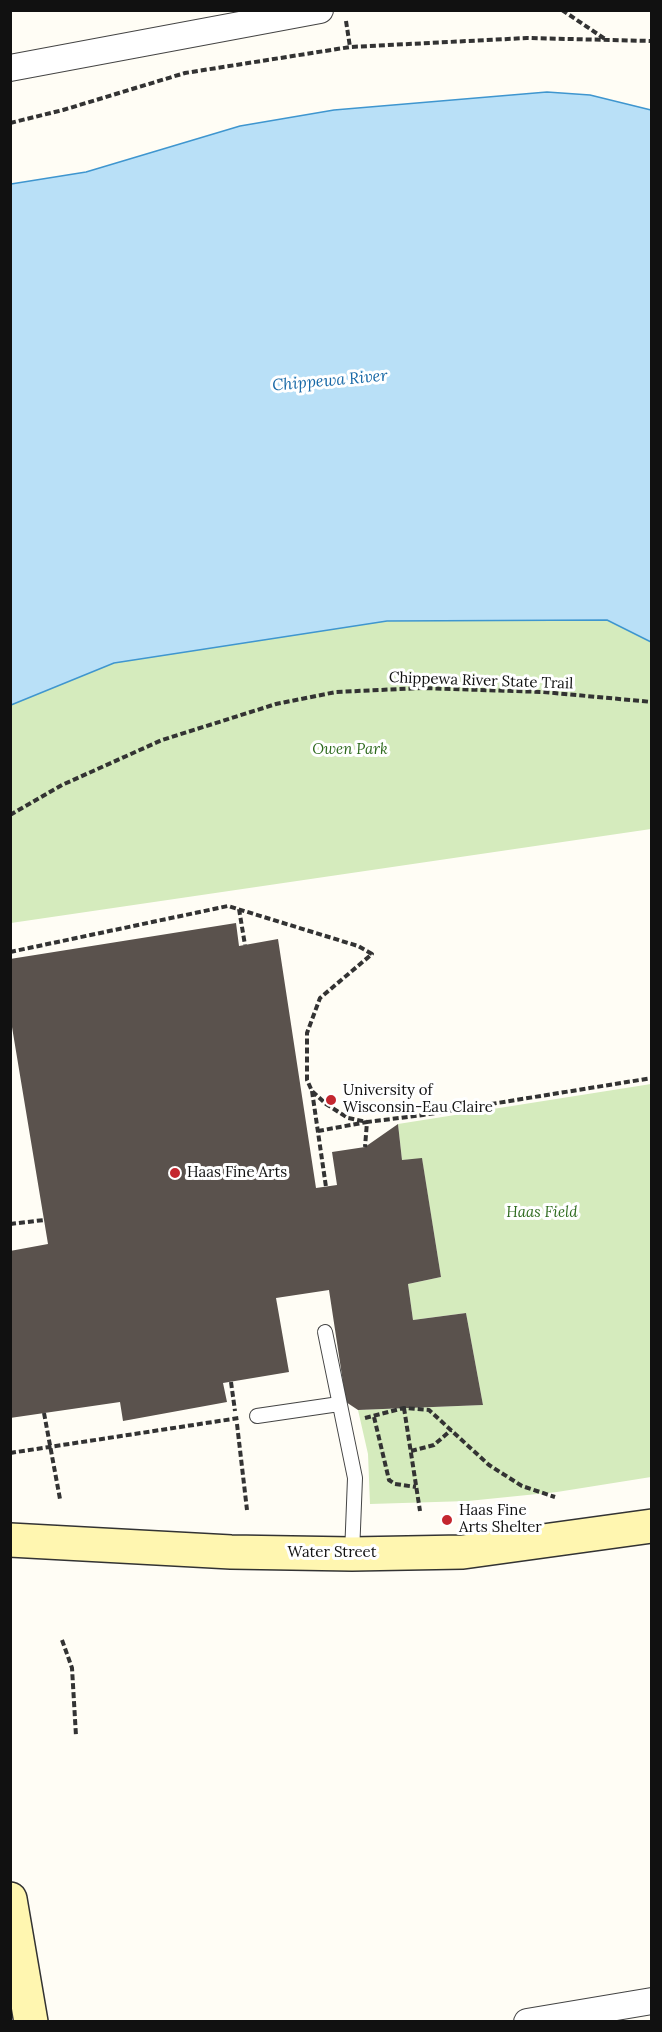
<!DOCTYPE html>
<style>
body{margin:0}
#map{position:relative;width:662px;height:2032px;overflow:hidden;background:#fffdf5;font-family:Lora,serif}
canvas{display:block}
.frame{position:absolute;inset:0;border:12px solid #111;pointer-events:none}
</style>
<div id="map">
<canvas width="662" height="2032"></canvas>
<div class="frame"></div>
</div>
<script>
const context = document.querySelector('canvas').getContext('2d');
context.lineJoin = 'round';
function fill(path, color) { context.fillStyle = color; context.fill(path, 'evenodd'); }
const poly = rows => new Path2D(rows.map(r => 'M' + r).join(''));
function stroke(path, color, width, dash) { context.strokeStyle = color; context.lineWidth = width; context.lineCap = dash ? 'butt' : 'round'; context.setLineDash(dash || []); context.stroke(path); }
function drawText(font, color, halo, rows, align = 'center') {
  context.font = font + ' Lora,serif'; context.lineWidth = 6; context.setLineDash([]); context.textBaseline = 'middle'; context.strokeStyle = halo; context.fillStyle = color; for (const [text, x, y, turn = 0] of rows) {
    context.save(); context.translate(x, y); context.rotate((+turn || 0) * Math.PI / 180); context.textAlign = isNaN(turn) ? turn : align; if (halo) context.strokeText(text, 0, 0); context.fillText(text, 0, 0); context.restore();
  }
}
fill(poly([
 [607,620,651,642,651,829,11,923,10,705,16,702,114,663,387,621],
 [651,1084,651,1477,557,1492,468,1501,370,1504,368,1454,358,1410,483,1405,466,1313,413,1320,408,1284,441,1277,422,1159,402,1160,398,1124]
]), '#d5ebbd');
const water = poly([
 [547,92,590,95,651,110,651,642,607,620,387,621,114,663,11,705,11,184,86,172,240,126,334,110,547,92]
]);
fill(water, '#b9e0f7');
stroke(water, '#3f96cf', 1.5);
fill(poly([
 [236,923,239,946,278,939,316,1188,337,1185,332,1152,365,1147,398,1124,402,1160,422,1158,441,1277,408,1284,413,1320,466,1313,483,1405,358,1410,346,1402,329,1290,276,1298,289,1372,223,1383,227,1402,123,1421,120,1402,10,1418,10,1251,48,1244,10,1015,10,959]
]), '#5a524d');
const lane = poly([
 [325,1332,355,1478,352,1554],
 [257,1416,339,1404]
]);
const street = poly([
 [10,68,320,10],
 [527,2022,652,2001]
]);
const secondary = poly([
 [10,1540,231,1552,352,1554,463,1552,652,1526],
 [10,1899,31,2022]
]);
stroke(lane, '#444', 16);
stroke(street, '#444', 28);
stroke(secondary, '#333', 36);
stroke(poly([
 [562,10,605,39],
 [346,21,350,47],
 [10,123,63,110,185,73,350,47,527,38,652,41],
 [10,815,62,785,162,740,276,704,336,692,422,688,543,692,652,702],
 [239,909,245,945],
 [10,952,228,906,358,946,372,954,320,998,307,1033,307,1080,312,1091,326,1104,348,1118,367,1122,423,1115,652,1078],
 [312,1091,326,1187],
 [318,1131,367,1122,365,1147],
 [10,1224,44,1220],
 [231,1382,235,1411],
 [404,1408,420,1511],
 [44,1413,60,1499],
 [374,1417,389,1480,395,1484,416,1487],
 [365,1418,404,1408,429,1410,489,1465,522,1486,555,1497],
 [237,1424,247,1510],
 [411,1451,434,1445,451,1430],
 [10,1453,239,1418],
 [62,1640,72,1668,76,1736]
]), '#333', 4, [6, 3]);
stroke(lane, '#fff', 14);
stroke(street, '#fff', 26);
stroke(secondary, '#fff6b0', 33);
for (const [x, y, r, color] of [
 [331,1100,6,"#c4262e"],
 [175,1173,6,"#c4262e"],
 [447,1520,6,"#c4262e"]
]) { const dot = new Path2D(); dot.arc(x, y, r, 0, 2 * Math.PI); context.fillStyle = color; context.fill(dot); stroke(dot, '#fff', 2); }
drawText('15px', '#111', '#fff', [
 ["Chippewa River State Trail",481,681,2],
 ["Water Street",332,1553]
]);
drawText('italic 15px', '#2f6b1f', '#fff', [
 ["Owen Park",350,750],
 ["Haas Field",542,1213]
]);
drawText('15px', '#111', '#fff', [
 ["University of",343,1091],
 ["Wisconsin-Eau Claire",343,1108],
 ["Haas Fine Arts",187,1173],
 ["Haas Fine",459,1511],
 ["Arts Shelter",459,1528]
], 'left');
drawText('italic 16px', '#1768a6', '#fff', [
 ["Chippewa River",330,381,-5]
]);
</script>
